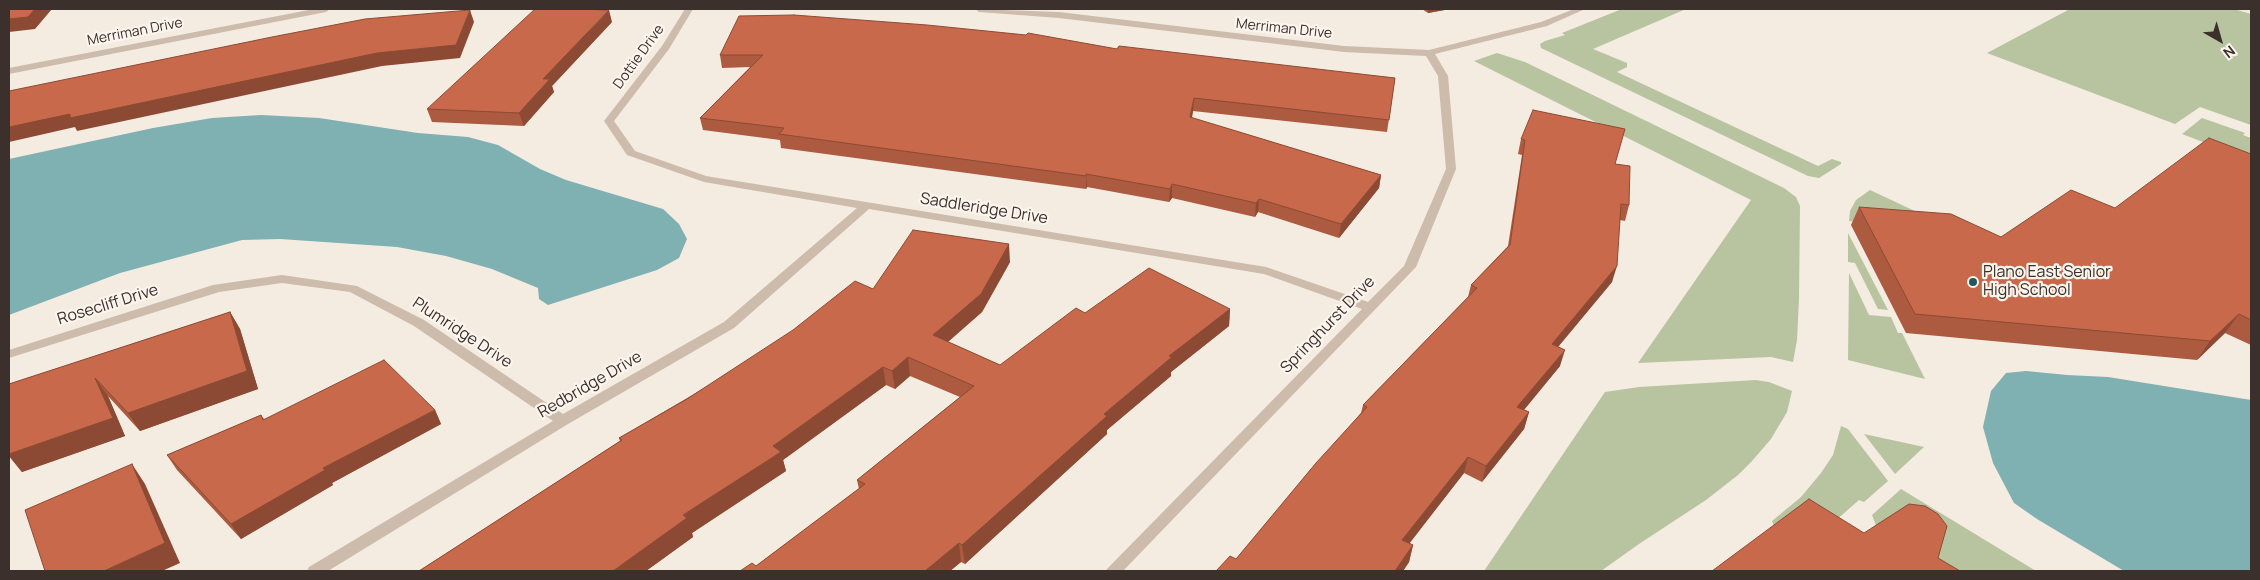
<!DOCTYPE html>
<style>
body{margin:0}
#map{position:relative;width:2260px;height:580px;overflow:hidden;background:#f4ebe1;font-family:Manrope,sans-serif}
canvas{display:block}
.frame{position:absolute;inset:0;border:10px solid #3b302b;pointer-events:none}
.north{position:absolute;left:2195px;top:15px;width:50px;height:50px;-webkit-text-stroke:4px #fbf5ee;paint-order:stroke;rotate:142deg;font-size:14px;font-weight:700;line-height:20px;text-align:center;color:#3b302b}
.north::after{content:'';display:block;margin:auto;width:18px;height:22px;background:#3b302b;clip-path:polygon(50% 0,100% 100%,50% 72%,0 100%)}
</style>
<div id="map">
<canvas width="2260" height="580"></canvas>
<div class="frame"></div>
<div class="north">N</div>
</div>
<script>
const context = document.querySelector('canvas').getContext('2d');
context.lineJoin = 'round';
function fill(path, color) { context.fillStyle = color; context.fill(path, 'evenodd'); }
const poly = rows => new Path2D(rows.map(r => 'M' + r).join(''));
function stroke(path, color, width, dash) { context.strokeStyle = color; context.lineWidth = width; context.lineCap = dash ? 'butt' : 'round'; context.setLineDash(dash || []); context.stroke(path); }
function drawText(font, color, halo, rows, align = 'center') {
  context.font = font + ' Manrope,sans-serif'; context.lineWidth = 4.5; context.setLineDash([]); context.textBaseline = 'middle'; context.strokeStyle = halo; context.fillStyle = color; for (const [text, x, y, turn = 0] of rows) {
    context.save(); context.translate(x, y); context.rotate((+turn || 0) * Math.PI / 180); context.textAlign = isNaN(turn) ? turn : align; if (halo) context.strokeText(text, 0, 0); context.fillText(text, 0, 0); context.restore();
  }
}
fill(poly([
 [1622,9,1686,9,1593,49,1627,63,1627,67,1617,72,1818,166,1832,159,1841,162,1841,164,1819,178,1808,176,1541,48,1540,44,1545,41,1565,35,1562,33],
 [2070,9,2234,9,2251,14,2251,125,2200,107,2175,124,1987,53],
 [1497,53,1525,62,1784,188,1796,197,1800,206,1799,299,1797,340,1793,362,1771,357,1638,363,1751,200,1474,61],
 [2202,118,2245,133,2243,135,2251,138,2251,155,2242,157,2182,134],
 [1870,190,1951,228,1947,230,1849,221,1850,211,1856,200],
 [1848,233,1888,310,1878,309,1855,263,1848,262],
 [1849,273,1869,315,1891,317,1898,333,1902,333,1925,379,1848,360],
 [1756,380,1769,382,1792,391,1787,412,1771,439,1752,461,1738,475,1706,500,1639,544,1601,571,1484,571,1605,392,1639,387],
 [1841,426,1848,429,1888,481,1864,502,1859,500,1826,529,1777,534,1772,521,1801,497,1821,473,1833,455],
 [1864,434,1924,447,1895,474],
 [1901,489,2036,571,1921,571,1877,528,1872,515]
]), '#b8c4a0');
fill(poly([
 [261,115,319,118,418,133,468,137,498,145,540,169,566,180,663,209,679,224,687,239,679,258,657,270,548,305,539,299,538,288,492,269,446,256,397,247,280,239,242,240,120,273,9,315,9,159,153,128,212,118],
 [2026,371,2067,375,2108,377,2251,400,2251,571,2124,571,2037,519,2014,503,1993,463,1983,427,1991,391,2006,373]
]), '#7fb0b2');
fill(poly([
 [314,9,330,9,326,12,9,74,9,68,314,9],
 [685,9,693,9,669,49,614,121,635,151,706,176,1266,267,1368,302,1404,266,1446,169,1438,76,1426,56,1344,52,1059,18,979,12,975,9,1059,12,1344,46,1429,50,1541,22,1574,9,1585,9,1547,26,1435,54,1448,76,1456,169,1416,267,1123,571,1105,571,1362,309,1264,274,869,209,734,328,568,424,328,571,307,571,309,567,553,421,414,326,350,292,282,283,219,292,9,358,9,350,213,285,282,275,357,286,424,320,563,414,724,322,857,208,704,182,627,155,604,121,662,46,685,9]
]), '#cdbbac');
fill(poly([
 [1422,9,1450,9,1428,13],
 [612,22,552,86,554,92,524,126,432,122,427,109],
 [1117,49,1395,78,1387,132,1193,111,1192,118,1381,175,1379,188,1339,238,1258,212,1255,217,1172,198,1169,202,1087,187,1086,189,781,148,780,140,703,130,700,118,750,67,722,68,720,55],
 [1521,139,1615,164,1629,205,1625,221,1620,220,1612,282,1558,347,1560,366,1524,410,1529,412,1524,429,1482,482,1464,473,1409,543,1413,545,1409,562,1403,571,1216,571,1236,559,1361,413,1363,405,1468,297,1471,285,1508,246,1522,155,1518,154],
 [2251,154,2251,345,2225,333,2197,360,1906,333,1851,225,1859,207,2001,237,2115,208],
 [1010,262,982,312,948,342,1000,365,1085,313,1230,309,1229,326,1171,372,1171,376,1107,430,1107,434,965,564,961,562,950,571,740,571,756,566,859,489,857,480,960,397,910,376,895,389,886,385,783,460,786,471,692,533,693,537,646,571,419,571,620,441,619,438,873,289],
 [230,312,240,329,258,389,140,431,108,396,125,436,22,472,9,456,9,384],
 [435,410,441,424,332,483,333,485,241,539,177,470,167,455,261,415,264,419]
]), '#ac5a40');
fill(poly([
 [35,9,52,9,35,29,9,32,9,19],
 [1428,9,1450,9,1428,13],
 [470,10,474,22,460,58,382,66,77,131,75,127,9,142,9,127],
 [609,10,612,22,552,86,554,92,524,126,519,113,543,79],
 [1194,98,1193,111,1189,130,1190,117],
 [1086,174,1087,187,1086,189],
 [1381,175,1379,188,1339,238,1341,224],
 [1172,184,1172,198,1169,202,1170,189],
 [1259,199,1258,212,1255,217,1256,203],
 [1009,244,1010,262,982,312,935,353,933,335],
 [1617,266,1612,282,1547,360,1552,344],
 [1230,309,1229,326,1171,372,1171,376,1107,430,1107,434,965,564,962,545,1104,414,1169,356],
 [230,312,240,329,258,389,140,431,128,413],
 [2239,314,2225,333,2197,360,2210,341],
 [1565,350,1560,366,1513,423,1517,407],
 [908,357,910,376,895,389,892,371],
 [883,367,886,385,783,460,786,471,692,533,693,537,646,571,613,571,773,446],
 [95,378,108,396,125,436,22,472,9,456,9,454],
 [435,410,441,424,332,483,333,485,241,539,231,524,323,468],
 [1529,412,1524,429,1482,482,1486,466],
 [1468,457,1464,473,1399,557,1402,540],
 [132,464,145,484,180,563,162,571,104,571],
 [959,543,961,562,950,571,925,571],
 [1413,545,1409,562,1403,571,1395,571]
]), '#8c4a34');
const building = poly([
 [9,9,35,9,28,17,9,19,9,9],
 [535,9,575,9,609,10,543,79,550,79,519,113,427,109,535,9],
 [470,10,456,45,377,53,70,118,70,114,9,127,9,91,272,37,365,19,470,10],
 [794,15,927,25,1026,35,1028,33,1117,49,1119,46,1395,78,1389,120,1194,98,1190,117,1381,175,1341,224,1259,199,1256,203,1172,184,1170,189,1086,174,1086,176,779,134,784,128,700,118,763,55,720,55,739,16,794,15],
 [1533,110,1625,129,1615,164,1630,166,1629,205,1621,204,1617,266,1552,344,1565,350,1517,407,1529,412,1486,466,1468,457,1402,540,1413,545,1395,571,1216,571,1230,556,1236,559,1316,463,1367,407,1363,405,1477,288,1471,285,1510,245,1525,140,1521,139,1533,110],
 [2209,138,2251,154,2251,320,2239,314,2210,341,1915,314,1859,207,1951,214,2001,237,2071,190,2115,208,2209,138],
 [913,230,1009,244,981,294,933,335,1000,365,1076,308,1085,313,1149,268,1230,309,1169,356,1172,357,1104,414,1107,416,962,545,959,543,925,571,740,571,752,563,756,566,865,484,857,480,974,386,908,357,892,371,883,367,773,446,781,452,683,515,687,518,613,571,419,571,622,440,619,438,687,399,793,330,855,281,873,289,913,230],
 [230,312,247,371,128,413,95,378,113,418,9,454,9,384,230,312],
 [384,360,435,410,323,468,325,470,231,524,167,455,261,415,263,420,384,360],
 [132,464,165,543,104,571,45,571,25,510,132,464],
 [1809,499,1864,533,1909,504,1925,506,1938,514,1947,526,1938,558,1960,571,1712,571,1809,499]
]);
fill(building, '#c8694b');
stroke(building, '#8c4a34', 1);
for (const [x, y, r, color] of [
 [1973,282,5,"#1f5a5e"]
]) { const dot = new Path2D(); dot.arc(x, y, r, 0, 2 * Math.PI); context.fillStyle = color; context.fill(dot); stroke(dot, '#fbf5ee', 2); }
drawText('14px', '#3b302b', '#fbf5ee', [
 ["Merriman Drive",1284,29,6],
 ["Merriman Drive",135,32,-11],
 ["Dottie Drive",639,57,-54]
]);
drawText('16px', '#3b302b', '#fbf5ee', [
 ["Saddleridge Drive",984,209,9],
 ["Rosecliff Drive",108,305,-17],
 ["Springhurst Drive",1328,325,-46],
 ["Plumridge Drive",462,333,33],
 ["Redbridge Drive",590,385,-30]
]);
drawText('16px', '#3b302b', '#fbf5ee', [
 ["Plano East Senior",1983,273],
 ["High School",1983,291]
], 'left');
</script>
